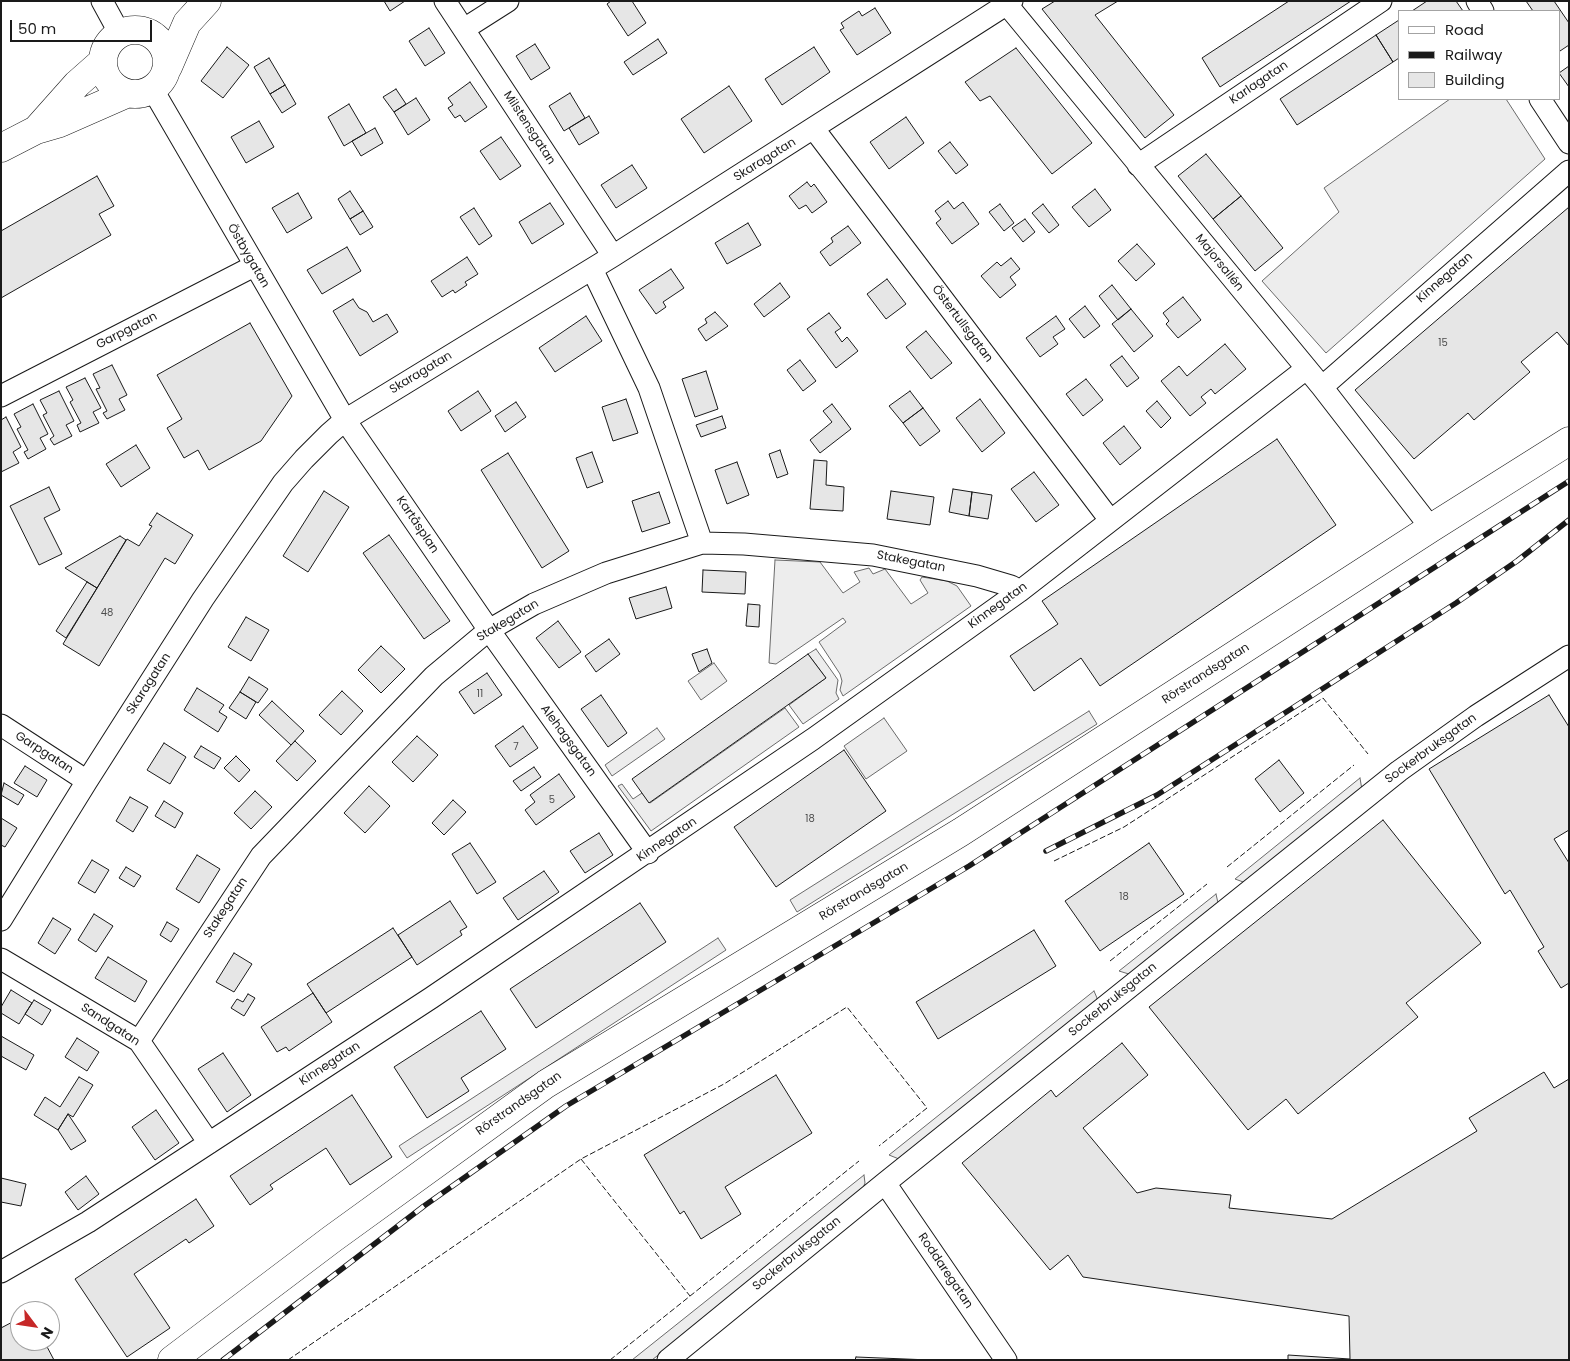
<!DOCTYPE html>
<meta charset="utf-8">
<style>
body{margin:0}
#map{position:relative;width:1570px;height:1361px;overflow:hidden;background:#fff;font-family:Poppins,sans-serif}
canvas{display:block}
.frame{position:absolute;inset:0;border:2px solid #1a1a1a;pointer-events:none}
.legend{position:absolute;left:1398px;top:10px;width:162px;height:90px;box-sizing:border-box;background:#fff;border:1px solid #a3a3a3;margin:0;padding:6px 9px;list-style:none;font-size:15px;color:#1a1a1a}
.legend li{display:flex;align-items:center;gap:10px;height:25px}
.legend b{width:25px;border:1px solid #a3a3a3}
.north{position:absolute;left:10px;top:1301px;width:50px;height:50px;box-sizing:border-box;background:#fff;border:1px solid #a3a3a3;border-radius:50%;rotate:121deg;font-size:14px;font-weight:700;line-height:20px;text-align:center;color:#1a1a1a}
.north::after{content:'';display:block;margin:auto;width:18px;height:22px;background:#c62828;clip-path:polygon(50% 0,100% 100%,50% 72%,0 100%)}
.scale{position:absolute;left:10px;top:20px;width:142px;height:22px;box-sizing:border-box;border:2px solid #1a1a1a;border-top:0;padding-left:6px;font-size:15px;line-height:18px;white-space:nowrap;color:#1a1a1a;-webkit-text-stroke:4px #fff;paint-order:stroke}
</style>
<div id="map">
<canvas width="1570" height="1361"></canvas>
<div class="frame"></div>
<ul class="legend">
<li><b style="height:6px;background:#fff"></b>Road</li>
<li><b style="height:6px;background:#1a1a1a"></b>Railway</li>
<li><b style="height:14px;background:#e6e6e6"></b>Building</li>
</ul>
<div class="north">N</div>
<div class="scale">50 m</div>
</div>
<script>
const context = document.querySelector('canvas').getContext('2d');
context.lineJoin = 'round';
function fill(path, color) { context.fillStyle = color; context.fill(path, 'evenodd'); }
const poly = rows => new Path2D(rows.map(r => 'M' + r).join(''));
function stroke(path, color, width, dash) { context.strokeStyle = color; context.lineWidth = width; context.lineCap = dash ? 'butt' : 'round'; context.setLineDash(dash || []); context.stroke(path); }
function drawText(font, color, halo, rows, align = 'center') {
  context.font = font + ' Poppins,sans-serif'; context.lineWidth = 4; context.setLineDash([]); context.textBaseline = 'middle'; context.strokeStyle = halo; context.fillStyle = color; for (const [text, x, y, turn = 0] of rows) {
    context.save(); context.translate(x, y); context.rotate((+turn || 0) * Math.PI / 180); context.textAlign = isNaN(turn) ? turn : align; if (halo) context.strokeText(text, 0, 0); context.fillText(text, 0, 0); context.restore();
  }
}
const built = poly([
 [1450,99,1506,99,1545,159,1326,353,1262,281,1339,212,1324,188,1450,99],
 [775,560,820,562,843,593,860,582,854,572,869,568,873,574,885,569,911,604,928,593,920,580,922,577,947,581,957,586,971,606,843,696,840,690,842,681,840,674,819,642,846,622,843,618,776,664,769,663,775,560],
 [816,649,838,680,836,693,839,699,803,724,789,705,826,678,808,654,816,649],
 [714,663,727,681,701,700,688,681,714,663],
 [785,708,799,727,651,831,618,786,622,784,633,799,642,793,650,803,785,708],
 [1089,711,1097,724,797,912,790,900,1089,711],
 [884,718,907,751,866,779,844,746,884,718],
 [657,728,665,739,612,776,605,765,657,728],
 [1360,778,1362,790,1246,883,1235,879,1360,778],
 [1216,894,1218,903,1132,975,1119,971,1216,894],
 [718,938,726,950,407,1158,399,1146,718,938],
 [1094,991,1097,998,1096,1003,899,1159,889,1155,1094,991],
 [864,1175,865,1183,861,1193,652,1360,632,1360,864,1175]
]);
fill(built, '#ededed');
stroke(built, '#6a6a6a', 1);
const building = poly([
 [384,1,405,1,390,11,384,1],
 [611,1,632,1,646,23,628,36,607,4,611,1],
 [1055,1,1118,1,1095,15,1174,115,1145,138,1042,9,1055,1],
 [1289,1,1351,1,1220,87,1202,58,1289,1],
 [1427,1,1456,1,1463,11,1412,11,1427,1],
 [1526,1,1554,1,1569,23,1569,45,1560,51,1559,49,1559,11,1533,11,1526,1],
 [875,8,891,33,857,55,840,30,844,28,841,23,859,11,862,16,875,8],
 [1399,20,1399,58,1393,62,1376,35,1399,20],
 [429,28,445,53,425,66,409,41,429,28],
 [1376,35,1393,62,1297,125,1280,99,1376,35],
 [658,39,667,53,633,75,624,62,658,39],
 [535,44,550,68,531,80,516,56,535,44],
 [227,47,249,65,223,98,201,81,227,47],
 [814,47,830,72,782,105,765,79,814,47],
 [1016,48,1092,143,1052,174,990,96,980,101,965,82,1016,48],
 [269,58,285,85,270,94,254,67,269,58],
 [1569,66,1569,87,1559,73,1569,66],
 [470,82,487,107,465,122,460,115,455,118,448,108,453,105,448,98,470,82],
 [285,85,296,104,282,113,270,94,285,85],
 [729,86,752,121,704,153,681,119,729,86],
 [396,89,406,104,394,112,383,97,396,89],
 [570,93,585,118,564,131,549,106,570,93],
 [416,98,430,120,408,135,394,112,416,98],
 [349,104,366,133,344,146,328,117,349,104],
 [589,116,599,133,579,145,569,128,589,116],
 [906,117,924,143,889,169,870,142,906,117],
 [259,121,274,147,246,163,231,137,259,121],
 [375,128,383,143,361,156,352,141,375,128],
 [501,137,521,166,500,180,480,151,501,137],
 [950,142,968,165,956,174,938,151,950,142],
 [1206,154,1241,196,1213,219,1178,176,1206,154],
 [632,165,647,188,616,208,601,185,632,165],
 [97,176,114,206,99,214,111,235,1,298,1,231,97,176],
 [807,182,811,187,814,184,827,202,812,213,806,205,799,209,789,196,807,182],
 [1095,189,1111,210,1089,227,1072,207,1095,189],
 [350,191,363,211,350,219,338,199,350,191],
 [298,193,312,218,287,233,272,208,298,193],
 [1241,196,1283,248,1255,271,1213,219,1241,196],
 [948,201,954,209,963,202,979,224,952,244,936,223,941,219,935,211,948,201],
 [550,203,564,224,532,244,519,222,550,203],
 [1000,204,1014,223,1004,231,989,212,1000,204],
 [1043,204,1059,225,1049,233,1032,213,1043,204],
 [1569,207,1569,346,1557,332,1521,362,1530,372,1474,420,1468,413,1414,459,1355,390,1569,207],
 [474,208,492,236,479,245,460,217,474,208],
 [363,211,373,227,360,235,350,219,363,211],
 [1025,219,1035,232,1023,242,1012,228,1025,219],
 [748,223,761,245,727,264,715,243,748,223],
 [848,226,861,243,830,266,820,252,833,242,831,238,848,226],
 [1137,244,1155,264,1136,281,1118,261,1137,244],
 [347,247,361,271,322,294,307,270,347,247],
 [467,257,478,274,465,282,467,285,455,293,453,290,442,297,431,281,467,257],
 [1011,258,1020,269,1010,277,1016,285,1000,298,981,276,997,262,1001,266,1011,258],
 [671,269,684,288,663,302,666,307,656,314,639,290,671,269],
 [887,279,906,304,886,319,867,294,887,279],
 [780,283,790,297,764,317,754,304,780,283],
 [1112,285,1131,309,1118,320,1099,296,1112,285],
 [1183,297,1201,320,1178,338,1166,324,1169,321,1163,313,1183,297],
 [353,299,359,308,367,312,373,322,387,314,398,332,360,356,333,311,353,299],
 [1085,306,1100,326,1084,338,1069,319,1085,306],
 [1131,309,1153,336,1134,352,1112,324,1131,309],
 [715,312,728,326,706,341,698,329,707,323,705,319,715,312],
 [829,313,841,328,835,332,842,342,847,337,858,351,836,368,807,329,829,313],
 [586,316,602,341,555,372,539,348,586,316],
 [1056,316,1065,329,1053,337,1058,344,1040,357,1026,338,1056,316],
 [250,323,292,396,261,441,209,470,198,450,184,458,167,428,182,419,157,375,250,323],
 [926,331,952,363,931,379,906,347,926,331],
 [1225,344,1246,369,1215,394,1211,389,1201,397,1206,403,1190,416,1161,381,1179,366,1187,376,1225,344],
 [1122,356,1139,378,1127,387,1110,365,1122,356],
 [800,360,816,381,803,391,787,370,800,360],
 [112,365,127,395,119,399,125,410,107,419,103,413,107,411,96,389,100,388,93,374,112,365],
 [706,371,718,409,695,417,682,379,706,371],
 [85,378,101,408,93,412,99,423,80,432,77,425,81,423,70,402,73,400,66,387,85,378],
 [1086,379,1103,400,1083,416,1066,394,1086,379],
 [59,391,74,421,66,425,72,436,54,445,50,439,54,436,43,415,47,413,40,400,59,391],
 [478,391,491,411,461,431,448,411,478,391],
 [910,391,923,408,903,423,889,406,910,391],
 [626,399,638,433,613,441,602,407,626,399],
 [980,399,1005,433,982,452,956,418,980,399],
 [1157,401,1171,418,1161,428,1146,411,1157,401],
 [516,402,526,417,505,432,495,416,516,402],
 [33,404,48,434,40,438,46,449,28,459,24,452,28,450,17,429,21,427,14,414,33,404],
 [832,404,851,429,820,453,810,440,832,422,823,411,832,404],
 [923,408,940,431,920,446,903,423,923,408],
 [722,416,726,428,701,437,696,425,722,416],
 [6,417,21,447,13,452,19,463,1,472,1,420,6,417],
 [1124,426,1141,448,1120,465,1103,443,1124,426],
 [1277,439,1336,525,1100,686,1081,658,1034,691,1010,656,1058,624,1042,601,1277,439],
 [136,445,150,468,121,487,106,464,136,445],
 [780,450,788,474,777,478,769,454,780,450],
 [592,452,603,482,587,488,576,458,592,452],
 [508,453,569,551,542,568,481,470,508,453],
 [814,460,827,461,826,485,844,487,843,511,810,509,814,460],
 [737,462,749,495,727,504,715,470,737,462],
 [1034,472,1059,505,1036,522,1011,489,1034,472],
 [49,487,60,510,44,518,62,554,39,565,10,506,49,487],
 [953,489,972,492,969,516,949,512,953,489],
 [324,491,349,507,308,572,283,556,324,491],
 [891,491,934,497,930,525,887,519,891,491],
 [659,492,670,523,642,532,632,501,659,492],
 [972,492,992,495,988,519,969,516,972,492],
 [157,513,193,535,175,564,165,558,99,666,63,644,127,539,139,546,152,526,149,525,157,513],
 [389,535,450,621,424,639,363,553,389,535],
 [120,536,126,540,97,588,65,568,120,536],
 [703,570,746,572,745,594,702,592,703,570],
 [87,582,97,588,66,638,56,631,87,582],
 [666,587,672,608,636,619,629,598,666,587],
 [748,604,760,605,759,627,746,626,748,604],
 [246,617,269,630,251,661,228,647,246,617],
 [558,621,581,652,559,668,536,638,558,621],
 [609,639,620,654,596,672,585,656,609,639],
 [381,646,405,669,381,693,358,670,381,646],
 [707,649,712,663,699,672,692,654,707,649],
 [808,654,826,678,649,803,632,779,808,654],
 [487,673,502,695,474,714,459,692,487,673],
 [249,677,268,689,258,703,240,692,249,677],
 [197,688,224,705,219,712,227,717,218,732,184,710,197,688],
 [342,691,363,711,341,735,319,715,342,691],
 [240,692,256,702,246,719,229,708,240,692],
 [601,695,627,733,608,747,581,709,601,695],
 [1549,695,1569,727,1569,830,1554,839,1569,863,1569,983,1561,988,1538,951,1544,947,1510,890,1505,894,1429,769,1549,695],
 [272,701,304,731,291,745,259,715,272,701],
 [523,726,538,748,510,767,495,746,523,726],
 [417,736,438,755,413,782,392,762,417,736],
 [295,741,316,761,297,781,276,761,295,741],
 [164,743,186,757,170,784,147,770,164,743],
 [201,746,221,758,214,769,194,757,201,746],
 [844,750,886,811,776,887,734,827,844,750],
 [236,756,250,770,239,782,224,768,236,756],
 [1279,760,1304,793,1280,812,1255,779,1279,760],
 [25,766,47,780,37,797,14,783,25,766],
 [534,767,541,777,521,791,513,781,534,767],
 [559,774,575,797,536,825,525,810,535,802,530,795,559,774],
 [4,783,24,795,18,805,1,795,4,783],
 [369,786,390,806,365,833,344,813,369,786],
 [255,791,272,807,251,829,234,813,255,791],
 [130,797,148,807,133,832,116,821,130,797],
 [453,800,466,812,444,835,432,823,453,800],
 [164,801,183,813,175,828,155,816,164,801],
 [1,818,17,828,5,847,1,845,1,818],
 [1383,820,1481,943,1406,1003,1418,1017,1298,1114,1286,1099,1248,1130,1149,1007,1383,820],
 [599,833,613,855,585,873,570,851,599,833],
 [470,843,496,882,477,894,452,854,470,843],
 [1149,843,1184,894,1100,951,1065,901,1149,843],
 [197,855,220,869,199,903,176,889,197,855],
 [92,860,109,870,95,893,78,883,92,860],
 [126,867,141,876,134,887,119,878,126,867],
 [544,871,559,892,518,920,503,898,544,871],
 [450,901,467,927,460,931,462,935,417,965,398,935,450,901],
 [640,903,666,942,536,1028,510,989,640,903],
 [94,914,113,926,96,952,78,940,94,914],
 [53,918,71,929,55,954,38,943,53,918],
 [167,922,179,929,171,942,160,935,167,922],
 [393,928,412,957,326,1013,307,984,393,928],
 [1034,930,1056,966,938,1039,916,1002,1034,930],
 [234,953,252,964,234,992,216,982,234,953],
 [108,957,147,981,135,1002,95,978,108,957],
 [11,990,32,1003,19,1024,1,1013,1,1007,11,990],
 [313,993,332,1022,289,1051,286,1047,277,1052,261,1027,313,993],
 [248,994,255,998,244,1016,231,1008,237,999,243,1002,248,994],
 [34,1000,51,1010,42,1025,25,1014,34,1000],
 [481,1011,506,1049,461,1078,469,1091,427,1118,394,1067,481,1011],
 [1,1036,34,1055,26,1070,1,1056,1,1036],
 [77,1038,99,1052,87,1071,65,1057,77,1038],
 [1122,1043,1148,1075,1083,1128,1137,1193,1156,1188,1231,1195,1229,1208,1332,1219,1477,1131,1469,1118,1544,1072,1554,1088,1569,1079,1569,1360,1288,1360,1288,1355,1350,1359,1349,1316,1083,1277,1068,1255,1050,1270,962,1163,1051,1090,1056,1097,1122,1043],
 [223,1053,251,1095,227,1112,198,1069,223,1053],
 [776,1075,812,1133,725,1187,741,1214,701,1239,684,1211,680,1214,644,1155,776,1075],
 [79,1077,93,1085,73,1117,68,1114,58,1130,34,1115,45,1097,60,1107,79,1077],
 [352,1095,392,1157,350,1185,326,1148,270,1185,273,1189,250,1205,230,1176,352,1095],
 [156,1110,179,1143,155,1160,132,1127,156,1110],
 [68,1114,86,1141,71,1150,58,1130,68,1114],
 [86,1176,99,1194,78,1210,65,1192,86,1176],
 [1,1178,26,1184,21,1206,1,1202,1,1178],
 [196,1199,214,1226,189,1243,186,1239,134,1274,170,1328,127,1357,75,1279,196,1199],
 [20,1318,20,1341,44,1341,54,1360,1,1360,1,1328,20,1318],
 [856,1357,930,1360,855,1360,856,1357]
]);
fill(building, '#e6e6e6');
stroke(building, '#1a1a1a', 1);
const minor = poly([
 [102,1,120,34],
 [445,1,613,256],
 [1004,1,1322,387,1431,528],
 [1477,1,1483,11],
 [464,29,508,1],
 [153,90,345,420,489,630,648,853],
 [1540,99,1569,143],
 [814,129,1110,520],
 [1138,165,1381,1],
 [592,269,649,388,702,543],
 [1322,387,1569,171],
 [1,396,254,266],
 [1,725,87,781],
 [1,920,87,781,203,599,283,483,304,459,329,434,345,420,613,256,1012,1],
 [1,959,139,1041,209,1143],
 [139,1041,261,856,434,676,489,630,534,604,606,573,702,543,744,544,873,555,977,576,1011,586,1020,591],
 [885,1183,1006,1360],
 [1,1272,88,1222,431,998,813,739,1020,591,1306,369],
 [668,1360,885,1183,1399,771,1476,716,1569,656]
]);
const major = poly([
 '103 62a32 32 0 1 1 64 0a32 32 0 1 1-64 0Z',
 [168,67,187,23,207,1],
 [37,129,77,84,103,61],
 [1,148,36,130,60,123,126,94],
 [172,1360,332,1239,546,1084,961,832,1431,528,1569,441]
]);
stroke(minor, '#1a1a1a', 23);
stroke(major, '#1a1a1a', 29);
stroke(minor, '#fff', 21);
stroke(major, '#fff', 28);
const rail = poly([
 [1046,851,1157,795,1456,603,1517,561,1569,520],
 [223,1360,424,1206,566,1106,969,866,1569,481]
]);
stroke(rail, '#1a1a1a', 5.5);
stroke(rail, '#fff', 4, [11]);
stroke(poly([
 [1054,861,1124,827,1323,698,1368,754],
 [1227,867,1354,765],
 [1110,961,1207,884],
 [581,1159,690,1296],
 [288,1360,581,1159,724,1084,847,1007,927,1108,879,1146],
 [610,1360,859,1161]
]), '#1a1a1a', 1, [6, 2.5]);
drawText('10px', '#4d4d4d', null, [
 ["15",1443,343],
 ["48",107,613],
 ["11",480,694],
 ["7",516,747],
 ["5",552,800],
 ["18",810,819],
 ["18",1124,897]
]);
drawText('12px', '#1a1a1a', '#fff', [
 ["Karlagatan",1259,83,-34],
 ["Milstensgatan",529,128,57],
 ["Skaragatan",765,160,-32],
 ["Östbygatan",248,256,60],
 ["Majorsallén",1219,263,51],
 ["Kinnegatan",1445,278,-41],
 ["Östertullsgatan",962,324,53],
 ["Garpgatan",127,331,-27],
 ["Skaragatan",421,373,-31],
 ["Kartåsplan",417,525,56],
 ["Stakegatan",911,562,11],
 ["Kinnegatan",998,606,-36],
 ["Stakegatan",508,621,-31],
 ["Rörstrandsgatan",1206,674,-33],
 ["Skaragatan",149,684,-57],
 ["Alehagsgatan",568,741,54],
 ["Sockerbruksgatan",1431,749,-36],
 ["Garpgatan",44,753,33],
 ["Kinnegatan",667,840,-34],
 ["Rörstrandsgatan",864,892,-31],
 ["Stakegatan",226,908,-57],
 ["Sockerbruksgatan",1113,1000,-39],
 ["Sandgatan",110,1025,33],
 ["Kinnegatan",330,1064,-33],
 ["Rörstrandsgatan",519,1104,-35],
 ["Sockerbruksgatan",797,1254,-39],
 ["Roddaregatan",945,1271,56]
]);
</script>
